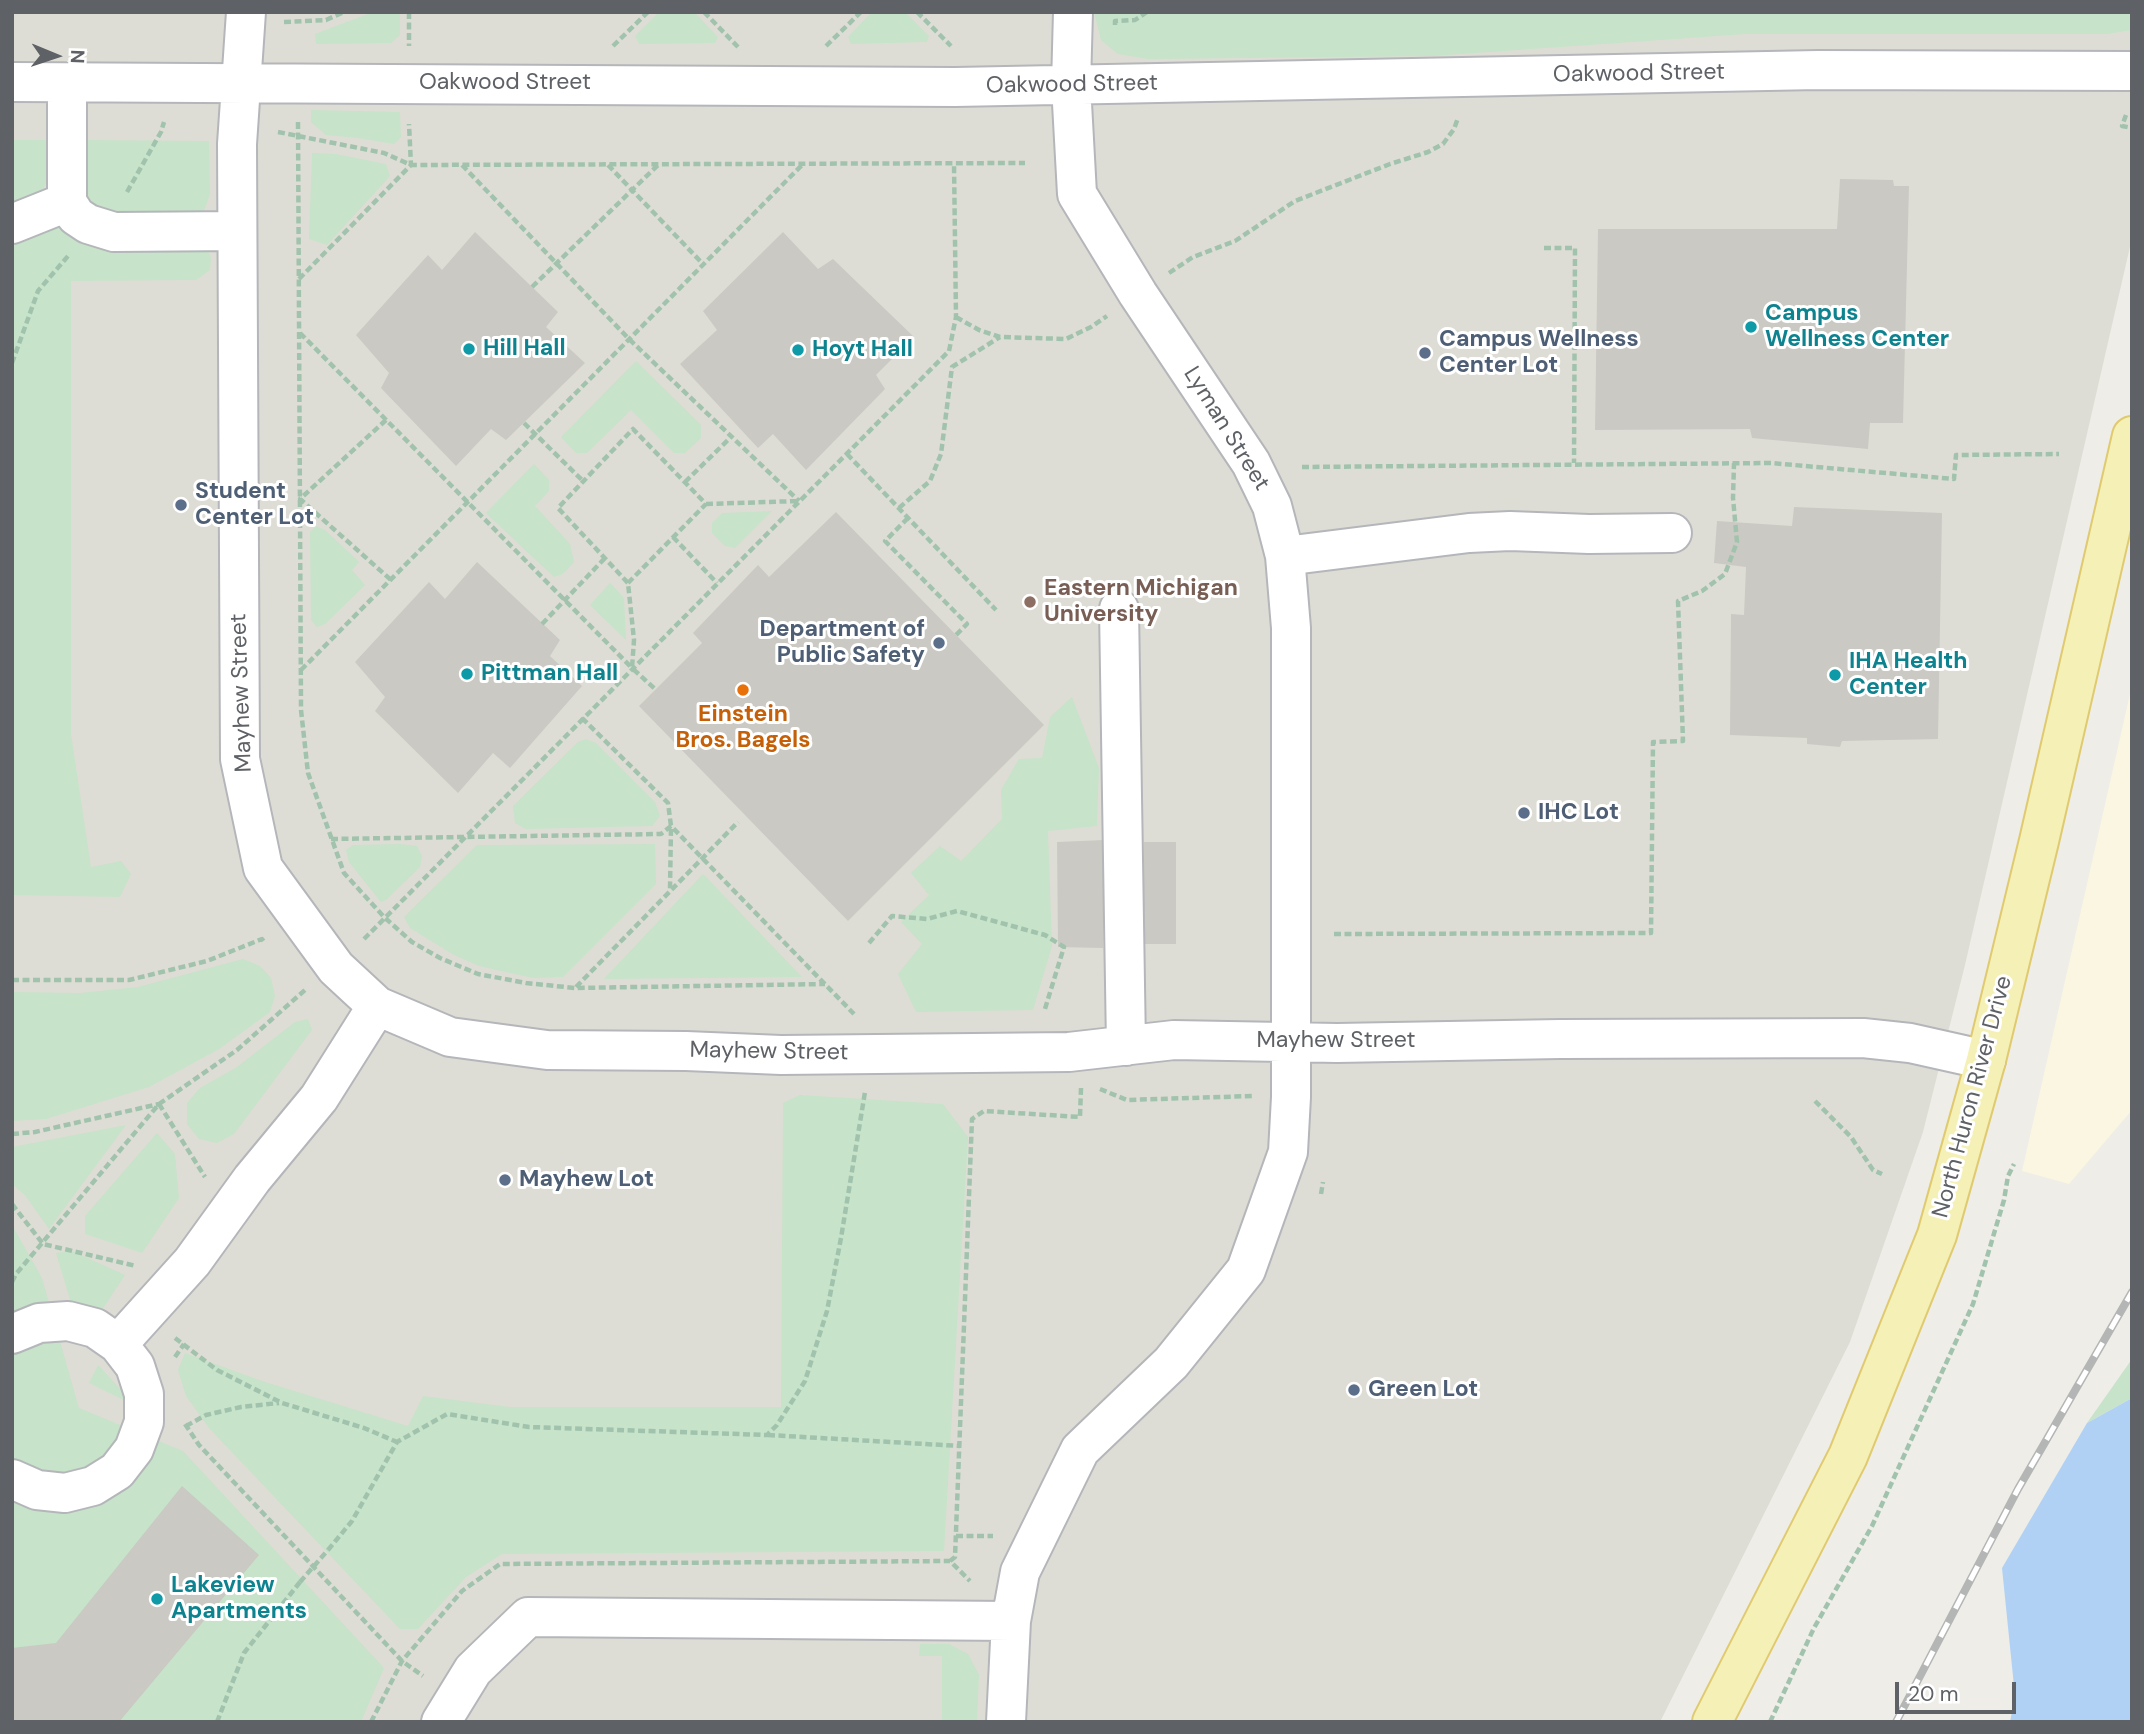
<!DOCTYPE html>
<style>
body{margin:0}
#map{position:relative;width:2144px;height:1734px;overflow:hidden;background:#eeede7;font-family:"DM Sans",sans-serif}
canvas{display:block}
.frame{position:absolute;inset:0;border:14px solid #5e6165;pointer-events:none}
.north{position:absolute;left:21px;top:21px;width:70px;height:70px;-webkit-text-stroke:5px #fff;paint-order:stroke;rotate:92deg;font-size:19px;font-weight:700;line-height:28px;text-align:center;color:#5e6165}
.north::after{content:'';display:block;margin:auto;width:24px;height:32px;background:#5e6165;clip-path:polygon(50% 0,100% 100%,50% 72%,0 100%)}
.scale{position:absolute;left:1895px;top:1682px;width:121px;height:32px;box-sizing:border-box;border:4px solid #5e6165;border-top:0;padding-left:9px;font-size:21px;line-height:24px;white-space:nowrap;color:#5e6165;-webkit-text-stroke:5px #fff;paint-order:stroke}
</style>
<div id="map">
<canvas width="2144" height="1734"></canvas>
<div class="frame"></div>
<div class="north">N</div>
<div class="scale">20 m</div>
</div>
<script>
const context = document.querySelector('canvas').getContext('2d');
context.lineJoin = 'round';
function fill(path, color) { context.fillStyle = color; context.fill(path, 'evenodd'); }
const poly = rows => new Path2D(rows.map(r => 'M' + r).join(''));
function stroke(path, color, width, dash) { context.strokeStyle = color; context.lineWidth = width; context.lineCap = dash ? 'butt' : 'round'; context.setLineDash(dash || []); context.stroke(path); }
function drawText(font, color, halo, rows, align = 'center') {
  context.font = font + ' "DM Sans",sans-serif'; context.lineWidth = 6; context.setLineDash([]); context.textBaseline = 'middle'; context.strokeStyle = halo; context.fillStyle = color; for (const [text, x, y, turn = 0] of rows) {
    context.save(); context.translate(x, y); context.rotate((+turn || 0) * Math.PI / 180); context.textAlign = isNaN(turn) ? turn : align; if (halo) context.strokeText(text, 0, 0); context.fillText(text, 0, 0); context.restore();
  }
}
fill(poly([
 [2132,685,2132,1110,2069,1184,2022,1171]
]), '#faf6e1');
fill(poly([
 [12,12,2132,12,2132,238,1965,965,1923,1132,1850,1342,1660,1722,12,1722]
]), '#deddd5');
fill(poly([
 [373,12,396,12,400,15,400,35,391,43,316,44,315,34],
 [659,12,694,12,718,37,715,43,639,44,635,36],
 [872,12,905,12,929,36,927,42,851,44,848,37],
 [1094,12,2132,12,2132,30,2107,34,1746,34,1432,56,1148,59,1118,54,1101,40],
 [311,110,400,112,401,137,394,144,358,138,326,135,311,122],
 [12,140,50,140,51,168,43,191,12,210],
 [82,140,209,141,210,194,205,209,189,218,123,218,91,208,80,187],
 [312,153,336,154,386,164,390,176,327,245,309,239],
 [63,224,207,248,211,258,210,270,196,280,71,281,71,734,91,867,121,861,131,874,120,897,12,895,12,243],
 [636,361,701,425,701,438,685,453,674,453,631,410,587,453,576,453,561,437],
 [534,464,549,480,549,491,535,506,570,544,574,562,563,574,554,577,486,513],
 [772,511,735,548,725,546,712,533,712,523,722,513],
 [316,526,325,530,359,562,352,570,365,585,325,624,317,627,311,620,310,532],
 [610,583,624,598,626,640,590,605],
 [1072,697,1099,768,1097,826,1048,831,1052,946,1033,1010,916,1012,898,974,922,944,901,922,929,895,911,873,940,846,961,861,1002,819,1001,790,1019,759,1042,758,1050,717],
 [586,739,596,743,655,802,660,816,652,826,526,829,515,823,513,806,578,742],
 [400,844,417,846,422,856,420,867,386,900,381,902,349,862,346,850,353,845],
 [655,844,656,884,563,977,533,978,479,966,454,955,410,928,404,917,477,845],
 [703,874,802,977,604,979],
 [243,959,260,966,271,978,275,996,270,1012,219,1049,149,1087,46,1119,12,1121,12,992,80,993,138,987],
 [308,1019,312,1030,234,1134,217,1143,199,1139,187,1124,187,1103,200,1088,237,1067,295,1022],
 [800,1095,943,1104,968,1137,944,1551,502,1554,466,1577,418,1629,400,1629,209,1428,186,1396,178,1370,185,1353,262,1381,408,1426,423,1396,510,1407,781,1407,783,1103],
 [126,1125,49,1229,25,1195,12,1184,12,1147],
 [157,1133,175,1154,179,1198,142,1253,85,1234,85,1216],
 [12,1225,42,1278,79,1408,183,1451,384,1668,361,1722,12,1722],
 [72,1251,125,1275,94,1322,75,1316,56,1253],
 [2132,1359,2132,1398,2087,1423],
 [98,1365,136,1406,89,1383],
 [920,1644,949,1644,968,1654,979,1675,977,1722,942,1722,942,1656,919,1656]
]), '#c7e3c9');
fill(poly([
 [2132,1398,2132,1722,2010,1722,2015,1696,2002,1568,2087,1423]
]), '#b1d1f4');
fill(poly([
 [1840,179,1893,180,1894,186,1909,186,1903,423,1870,423,1868,449,1752,438,1750,429,1595,430,1598,229,1837,229],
 [475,232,558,312,546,327,585,363,506,440,491,429,456,466,381,388,389,373,356,335,428,255,442,270],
 [783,232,818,269,833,259,914,337,876,375,885,389,806,470,773,434,758,448,680,364,717,330,703,311],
 [1794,507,1942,513,1938,739,1842,741,1840,747,1807,744,1807,738,1730,735,1731,614,1744,615,1746,567,1714,563,1717,521,1792,526],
 [836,512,1044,725,848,921,639,706,702,643,693,633,758,565,769,577],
 [477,562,560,640,550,656,582,686,510,768,493,753,458,793,375,711,385,697,355,662,429,582,445,599],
 [1104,840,1103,948,1058,947,1057,842],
 [1144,842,1176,842,1176,944,1144,944],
 [182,1486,259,1555,119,1722,12,1722,12,1648,56,1643]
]), '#cac9c3');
const minor = poly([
 [246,12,237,144,240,759,263,868,336,968,377,1006,450,1037,547,1050,686,1051,781,1055,1069,1052,1174,1040,1337,1043,1560,1039,1863,1038,1910,1043,1986,1060],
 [12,82,955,87,1818,70,2132,71],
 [67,83,67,202,76,216,88,224,114,232,237,231],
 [12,224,67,202],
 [1285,556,1469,533,1510,531,1589,534,1672,533],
 [1119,609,1126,1046],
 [12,1334,39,1323,68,1321,95,1328,118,1344,135,1366,144,1394,144,1422,134,1449,117,1471,93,1486,65,1493,37,1490,12,1479],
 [118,1344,192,1262,252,1179,319,1098,377,1006],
 [441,1722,473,1670,528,1617,1011,1621],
 [1006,1722,1011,1621,1020,1572,1080,1450,1171,1363,1246,1270,1288,1152,1291,1097,1291,628,1285,556,1272,506,1251,463,1138,294,1077,194,1071,85,1073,12]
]);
const major = poly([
 [1712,1722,1848,1456,1937,1235,1986,1060,2039,841,2132,436]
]);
stroke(minor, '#b4b6ba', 42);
stroke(major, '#e0ca6f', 42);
stroke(poly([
 [409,12,409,46],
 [704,12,738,47],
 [917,12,951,46],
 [284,22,326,20,344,12],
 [1115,25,1115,21,1135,20,1147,12],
 [613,46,648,12],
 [826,46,861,12],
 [2126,115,2122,126,2132,128],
 [298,122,301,710,308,773,344,873,384,917,412,942,440,958,478,974,526,983,575,988,825,984],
 [278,132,384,153,411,165,1025,163],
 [462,165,629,339,799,501],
 [608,165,703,264],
 [127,192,161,132,164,122],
 [1544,248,1575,248,1574,463],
 [1169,273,1193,257,1235,241,1295,201,1390,164,1428,152,1443,144,1454,129,1458,118],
 [299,279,411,165,409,124],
 [532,287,658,165],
 [956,317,979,330,1000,337,1066,339,1091,327,1107,316],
 [300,333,632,668],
 [12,363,38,291,68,256],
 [386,420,300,499,391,580],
 [524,423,583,481],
 [847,454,996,610],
 [1302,467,1771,463,1954,479,1956,455,2059,454],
 [685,482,731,437],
 [706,504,798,501],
 [899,508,930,481,941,454,952,367,1000,337],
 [908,518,885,541,967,624,956,635],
 [673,537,717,583],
 [628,583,706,504,633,429,558,508,628,583,634,640,632,668,655,689],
 [542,624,605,558],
 [301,670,802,165],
 [582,718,668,803,671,826,670,890],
 [331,839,661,834,671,826,854,1014],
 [1334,934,1651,933,1653,742,1683,741,1678,601,1702,591,1725,574,1737,542,1733,498,1734,463],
 [364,939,949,351,956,317,954,163],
 [869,943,892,916,927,919,957,911,1045,935,1064,947,1044,1012],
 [12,980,129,980,207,961,262,939,265,943],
 [576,987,738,822],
 [1100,1089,1127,1100,1253,1096],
 [1815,1101,1851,1137,1873,1170,1882,1174],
 [159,1104,205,1177],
 [12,1134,35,1132,159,1104],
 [1321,1194,1323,1182],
 [12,1204,43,1244,136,1266],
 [12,1282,16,1274,159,1104,237,1050,305,990],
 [175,1338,217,1370,282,1403,364,1428,397,1442],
 [175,1357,184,1344],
 [185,1424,199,1445,402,1661,423,1676],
 [186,1426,206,1415,241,1407,279,1403],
 [768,1435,960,1446],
 [956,1536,993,1536],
 [328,1550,352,1521,397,1442,447,1414,529,1427,767,1435,777,1425,805,1381,827,1311,841,1238,865,1092],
 [950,1561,955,1557,972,1119,984,1111,1080,1117,1081,1088],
 [217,1722,244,1653,300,1582],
 [371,1722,402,1661,462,1591,500,1564,950,1561,970,1581],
 [1770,1722,1814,1628,1872,1526,1973,1304,2004,1200,2008,1176,2014,1164]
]), '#a1c3ad', 4.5, [7, 3.5]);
stroke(minor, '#fff', 38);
stroke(major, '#f5f0b5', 38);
const rail = poly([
 [1896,1722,2018,1489,2132,1292]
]);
stroke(rail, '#b4b5b5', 8);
stroke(rail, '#fff', 5, [16]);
stroke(poly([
 [300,1582,328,1550]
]), '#a1c3ad', 4.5, [7, 3.5]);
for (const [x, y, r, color] of [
 [1751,327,7,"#0f9aa8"],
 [469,349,7,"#0f9aa8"],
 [798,350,7,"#0f9aa8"],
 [1425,353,7,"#5c6f8a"],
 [181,505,7,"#5c6f8a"],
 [1030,602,7,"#8d6e63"],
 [939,643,7,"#5c6f8a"],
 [467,674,7,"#0f9aa8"],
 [1835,675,7,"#0f9aa8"],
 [743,690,7,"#e8710a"],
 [1524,813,7,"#5c6f8a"],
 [505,1180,7,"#5c6f8a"],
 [1354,1390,7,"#5c6f8a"],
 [157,1599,7,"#0f9aa8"]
]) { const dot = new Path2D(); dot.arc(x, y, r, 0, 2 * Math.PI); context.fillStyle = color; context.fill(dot); stroke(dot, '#fff', 2.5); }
drawText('23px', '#5e6165', '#fff', [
 ["Oakwood Street",1639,74,-1],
 ["Oakwood Street",505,83],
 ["Oakwood Street",1072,85,-1],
 ["Lyman Street",1226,429,58],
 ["Mayhew Street",242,693,-92],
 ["Mayhew Street",1336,1041],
 ["Mayhew Street",769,1052,1],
 ["North Huron River Drive",1973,1097,-75]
]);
drawText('bold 23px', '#0d838f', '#fff', [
 ["Campus",1765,314],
 ["Wellness Center",1765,340],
 ["Hill Hall",483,349],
 ["Hoyt Hall",812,350],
 ["IHA Health",1849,662],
 ["Center",1849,688],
 ["Pittman Hall",481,674],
 ["Lakeview",171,1586],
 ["Apartments",171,1612]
], 'left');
drawText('bold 23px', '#4e5e75', '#fff', [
 ["Campus Wellness",1439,340],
 ["Center Lot",1439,366],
 ["Student",195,492],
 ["Center Lot",195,518],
 ["Department of",925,630,"right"],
 ["Public Safety",925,656,"right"],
 ["IHC Lot",1538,813],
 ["Mayhew Lot",519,1180],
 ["Green Lot",1368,1390]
], 'left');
drawText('bold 23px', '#785e54', '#fff', [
 ["Eastern Michigan",1044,589],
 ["University",1044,615]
], 'left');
drawText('bold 23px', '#c56008', '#fff', [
 ["Einstein",743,715],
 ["Bros. Bagels",743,741]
]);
</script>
